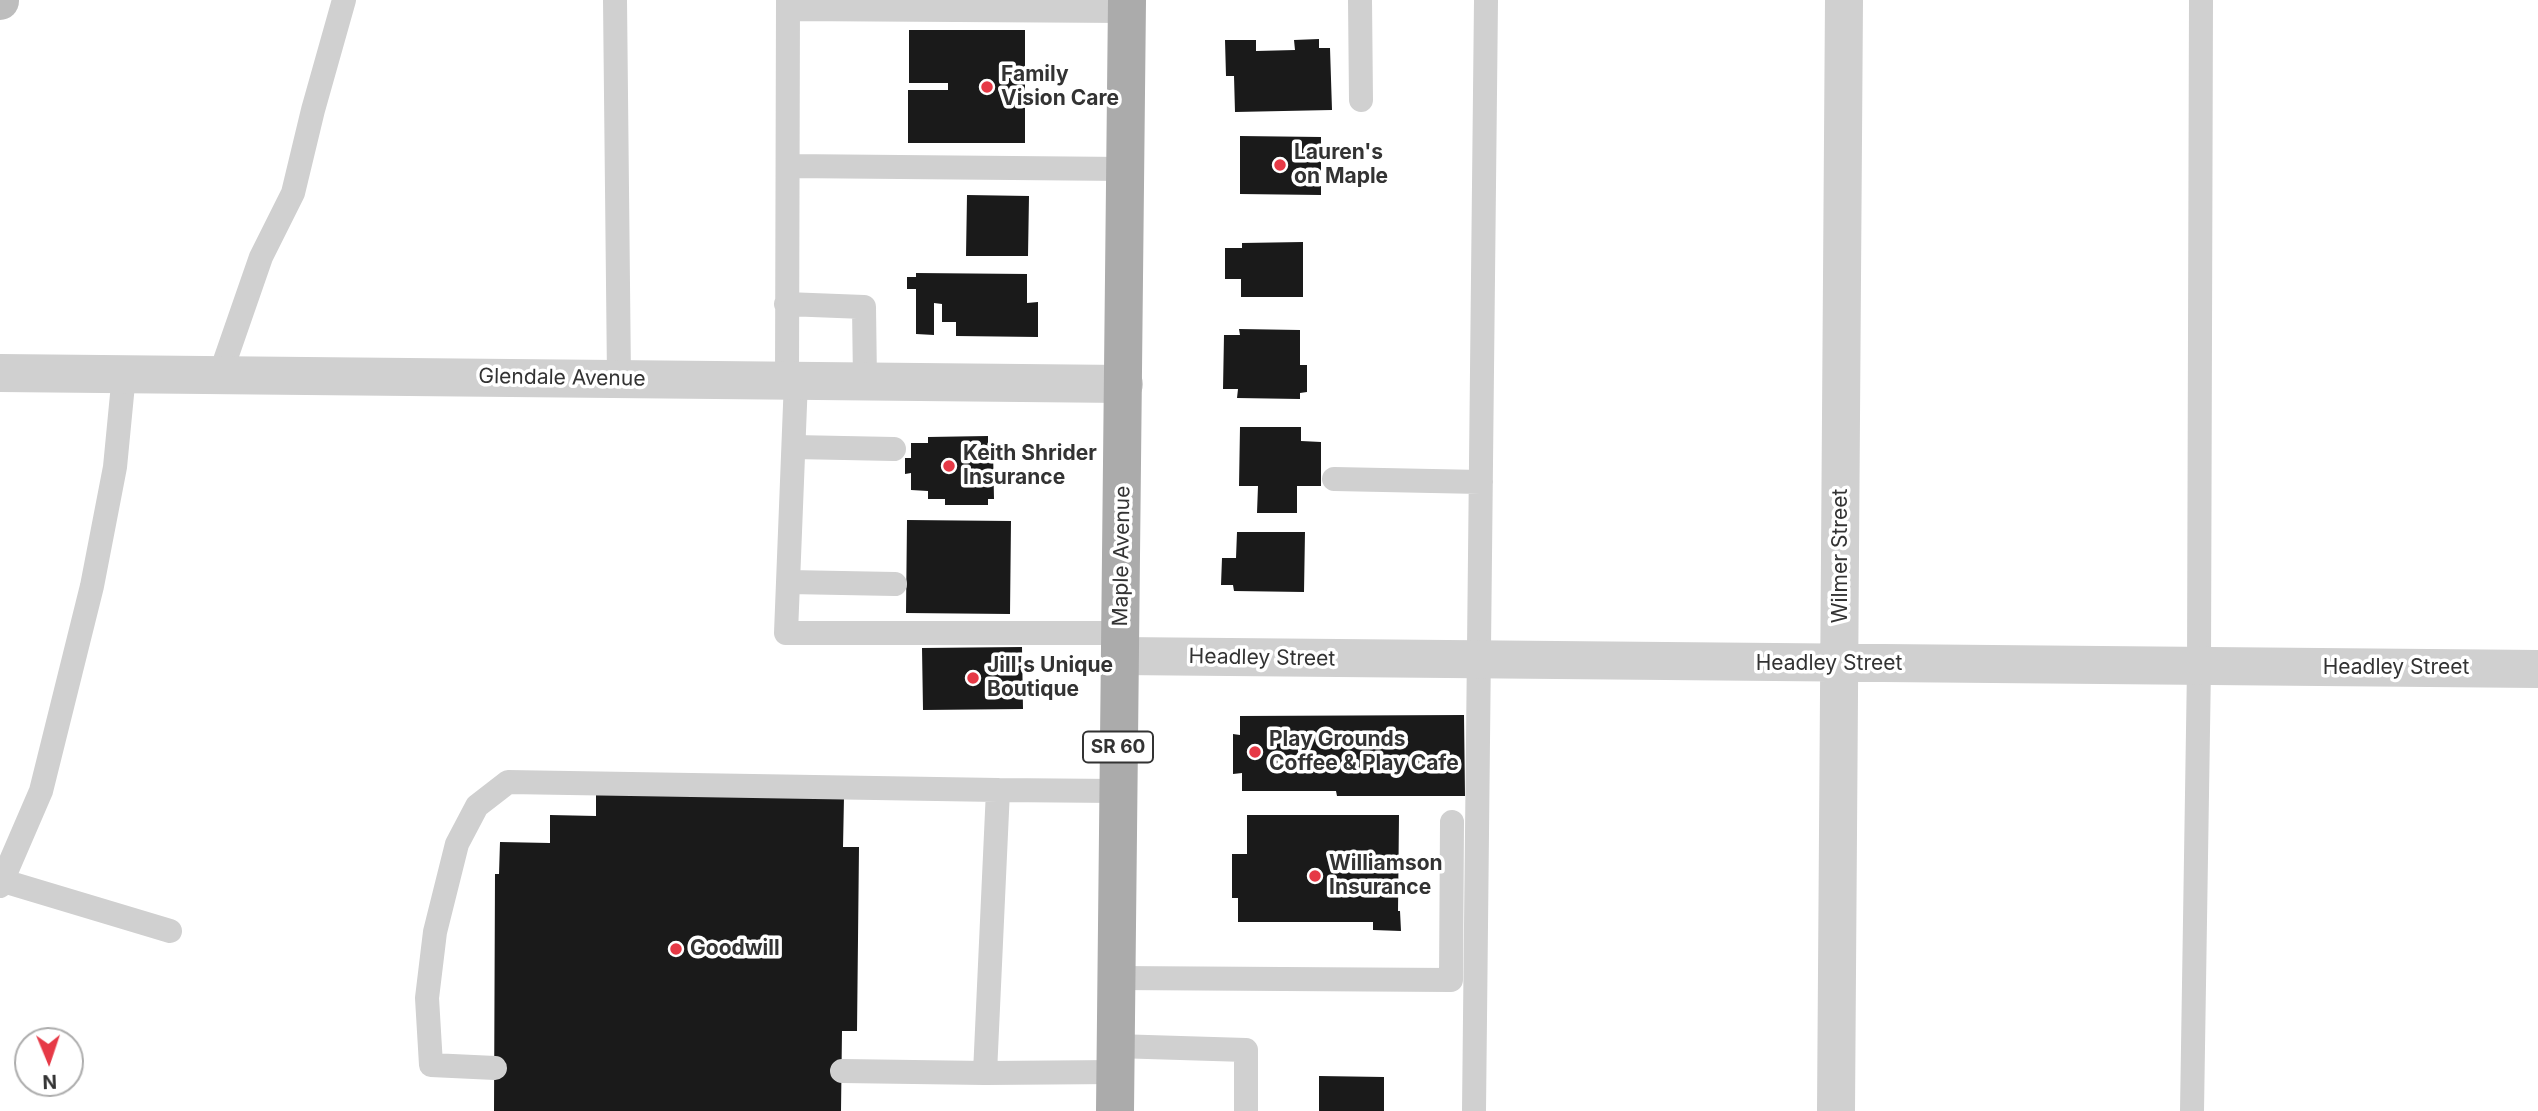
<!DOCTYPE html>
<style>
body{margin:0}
#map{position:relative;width:2538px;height:1111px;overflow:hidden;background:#fff;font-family:Inter,sans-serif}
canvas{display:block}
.north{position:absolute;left:14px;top:1027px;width:70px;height:70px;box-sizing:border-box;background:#fff;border:2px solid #adadad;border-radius:50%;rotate:178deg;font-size:19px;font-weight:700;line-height:28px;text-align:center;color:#333}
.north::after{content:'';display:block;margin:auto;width:24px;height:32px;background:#e63946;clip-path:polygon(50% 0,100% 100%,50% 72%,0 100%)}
</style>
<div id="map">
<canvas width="2538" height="1111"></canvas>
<div class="north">N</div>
</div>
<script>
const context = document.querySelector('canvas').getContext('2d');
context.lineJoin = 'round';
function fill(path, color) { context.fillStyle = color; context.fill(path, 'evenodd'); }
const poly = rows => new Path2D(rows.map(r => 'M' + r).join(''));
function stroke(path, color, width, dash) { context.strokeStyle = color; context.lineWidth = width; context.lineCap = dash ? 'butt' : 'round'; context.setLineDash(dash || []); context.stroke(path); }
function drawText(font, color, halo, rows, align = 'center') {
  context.font = font + ' Inter,sans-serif'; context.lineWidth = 7; context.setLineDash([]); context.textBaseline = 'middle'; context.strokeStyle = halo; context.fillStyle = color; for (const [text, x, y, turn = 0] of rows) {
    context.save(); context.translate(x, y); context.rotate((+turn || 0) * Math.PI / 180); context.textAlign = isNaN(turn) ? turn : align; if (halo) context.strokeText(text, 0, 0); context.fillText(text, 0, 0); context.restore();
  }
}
fill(poly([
 [909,30,1025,30,1025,143,908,143,908,90,948,90,948,83,909,83],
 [1319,39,1319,48,1330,48,1332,110,1235,112,1234,76,1226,76,1225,40,1256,40,1256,51,1295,50,1294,40],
 [1240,136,1321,137,1321,195,1240,194],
 [967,195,1029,196,1028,256,966,256],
 [1303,242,1303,297,1241,297,1241,279,1225,279,1225,248,1242,248,1242,243],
 [916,273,1027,274,1027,303,1038,302,1038,337,956,336,956,322,942,322,942,304,934,303,934,335,916,334,916,289,907,289,907,277,916,277],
 [1239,329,1300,330,1300,365,1307,365,1307,392,1300,393,1300,399,1237,398,1238,389,1223,389,1224,335,1240,335],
 [1240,427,1301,427,1301,441,1321,442,1321,486,1297,486,1297,513,1257,513,1258,486,1239,486],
 [988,436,988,448,993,449,994,499,988,499,988,505,945,505,945,499,928,499,928,491,911,490,911,473,905,474,905,458,911,458,911,443,928,443,928,437],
 [907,520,1011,521,1010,614,906,613],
 [1237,532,1305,532,1304,592,1234,591,1233,585,1221,585,1222,558,1236,558],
 [1022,647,1023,709,923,710,922,648],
 [1464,715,1465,796,1337,796,1336,791,1242,791,1242,773,1233,774,1233,734,1240,735,1240,716],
 [596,794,844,797,843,847,859,847,857,1031,842,1031,841,1111,494,1111,495,874,499,874,500,842,550,843,550,815,596,816],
 [1247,815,1399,815,1398,911,1400,911,1401,931,1373,930,1373,922,1238,922,1238,898,1232,898,1232,854,1247,854],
 [1319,1076,1384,1077,1384,1111,1319,1111]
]), '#1a1a1a');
stroke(poly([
 [615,0,619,378],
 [1360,0,1361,100],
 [788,9,1127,11],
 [788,166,1125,169],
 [786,304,864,307,865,381],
 [220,375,261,257,293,193,313,110,344,0],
 [787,380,788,0],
 [796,380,786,633,1121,633],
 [794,447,894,449],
 [1334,479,1481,482],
 [789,582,895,584],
 [0,880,170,931],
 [0,886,41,791,92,586,115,467,124,374],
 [1115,978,1451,980,1452,822],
 [1115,1046,1246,1050,1246,1111],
 [495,1068,431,1065,427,998,435,932,457,844,477,806,508,782,998,790],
 [842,1071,985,1073],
 [1116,1072,985,1073,998,790,1117,791],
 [1474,1111,1486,0],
 [2192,1111,2199,667,2201,0]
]), '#d0d0d0', 24);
stroke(poly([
 [0,373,1124,384],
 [1120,656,2538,669],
 [1836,1111,1844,0]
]), '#d0d0d0', 38);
stroke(poly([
 [0,1,0,0]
]), '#bdbdbd', 38);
stroke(poly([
 [1115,1111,1127,0]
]), '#ababab', 38);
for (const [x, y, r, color] of [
 [987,87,7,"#e63946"],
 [1280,165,7,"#e63946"],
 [949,466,7,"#e63946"],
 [973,678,7,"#e63946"],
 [1255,752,7,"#e63946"],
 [1315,876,7,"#e63946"],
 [676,949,7,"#e63946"]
]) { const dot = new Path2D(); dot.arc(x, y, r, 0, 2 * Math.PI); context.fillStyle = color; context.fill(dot); stroke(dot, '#fff', 2.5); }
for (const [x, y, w] of [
 [1118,747,70]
]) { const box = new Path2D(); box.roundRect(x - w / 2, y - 15.5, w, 31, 5); context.fillStyle = '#fff'; context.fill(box); stroke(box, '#333', 2); }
drawText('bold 19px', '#333', null, [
 ["SR 60",1118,747]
]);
drawText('bold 21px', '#333', '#fff', [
 ["Family",1001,75],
 ["Vision Care",1001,99],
 ["Lauren's",1294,153],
 ["on Maple",1294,177],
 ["Keith Shrider",963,454],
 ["Insurance",963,478],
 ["Jill's Unique",987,666],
 ["Boutique",987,690],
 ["Play Grounds",1269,740],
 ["Coffee & Play Cafe",1269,764],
 ["Williamson",1329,864],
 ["Insurance",1329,888],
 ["Goodwill",690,949]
], 'left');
drawText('21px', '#333', '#fff', [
 ["Glendale Avenue",562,378,1],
 ["Maple Avenue",1122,556,-89],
 ["Wilmer Street",1841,556,-90],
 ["Headley Street",1262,658,1],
 ["Headley Street",1829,664],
 ["Headley Street",2396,668]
]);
</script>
